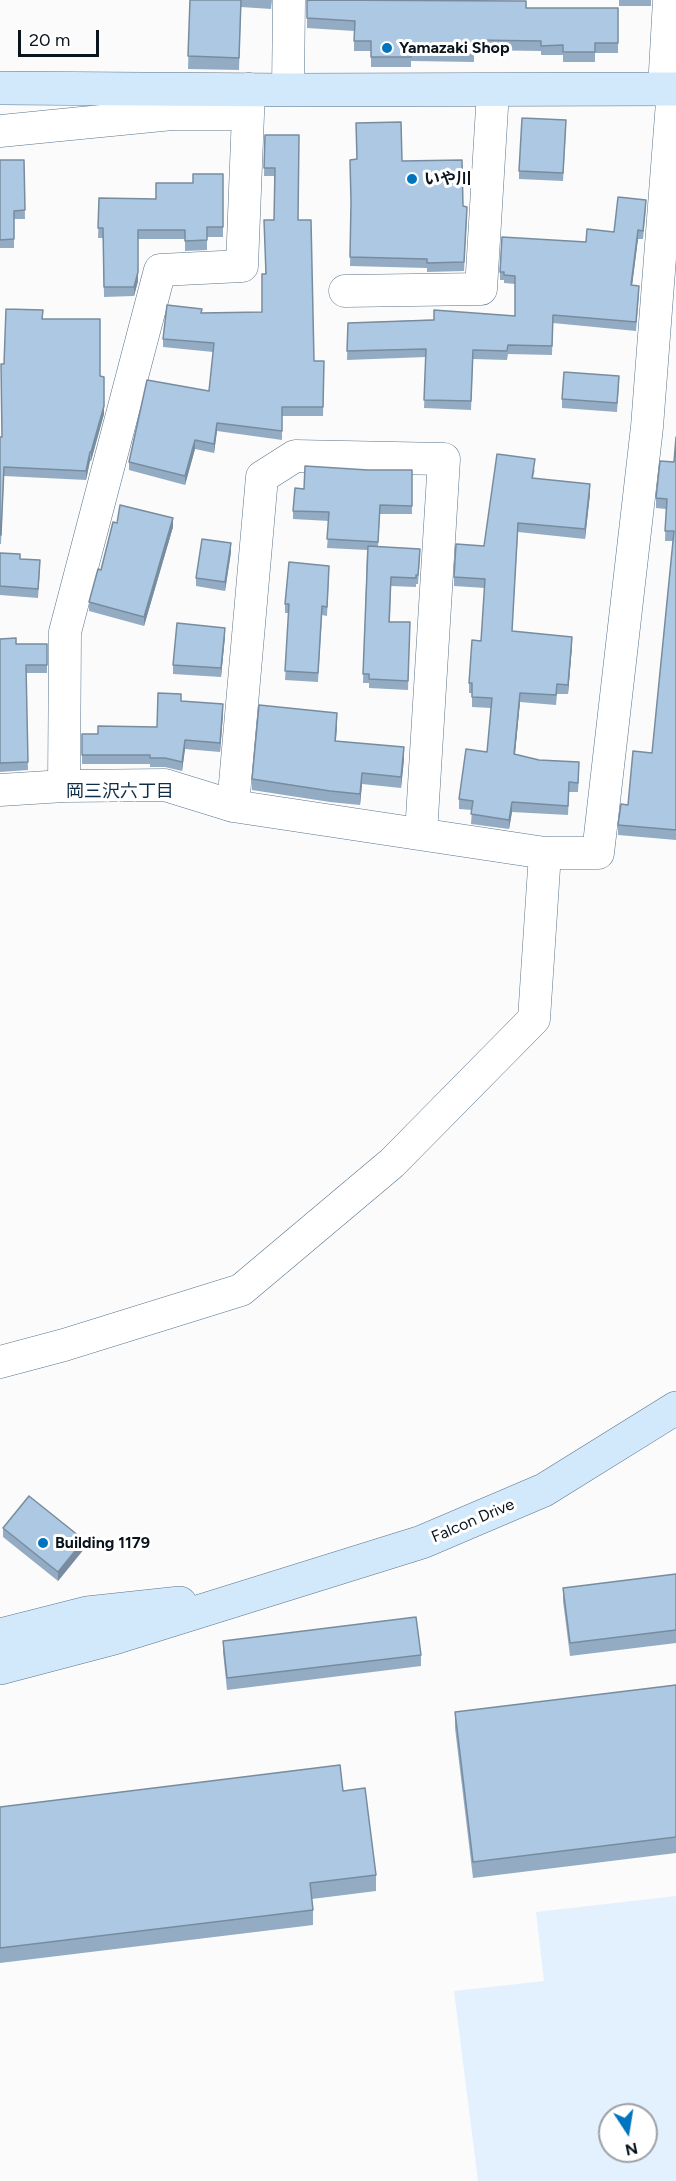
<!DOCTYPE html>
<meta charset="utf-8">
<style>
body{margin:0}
#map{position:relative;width:676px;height:2181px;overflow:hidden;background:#fbfbfb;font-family:Figtree,sans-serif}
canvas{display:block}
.north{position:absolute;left:598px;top:2103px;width:60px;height:60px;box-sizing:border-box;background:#fff;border:2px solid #9da1a5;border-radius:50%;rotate:168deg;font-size:16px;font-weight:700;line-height:24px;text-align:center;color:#0a141d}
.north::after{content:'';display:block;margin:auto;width:21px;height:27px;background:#0074be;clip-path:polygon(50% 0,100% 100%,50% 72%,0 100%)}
.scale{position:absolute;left:18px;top:30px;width:81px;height:27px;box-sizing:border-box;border:3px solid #0a141d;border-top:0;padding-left:8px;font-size:18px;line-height:21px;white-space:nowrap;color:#0a141d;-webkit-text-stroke:4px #fff;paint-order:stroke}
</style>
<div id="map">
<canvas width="676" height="2181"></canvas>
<div class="north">N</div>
<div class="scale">20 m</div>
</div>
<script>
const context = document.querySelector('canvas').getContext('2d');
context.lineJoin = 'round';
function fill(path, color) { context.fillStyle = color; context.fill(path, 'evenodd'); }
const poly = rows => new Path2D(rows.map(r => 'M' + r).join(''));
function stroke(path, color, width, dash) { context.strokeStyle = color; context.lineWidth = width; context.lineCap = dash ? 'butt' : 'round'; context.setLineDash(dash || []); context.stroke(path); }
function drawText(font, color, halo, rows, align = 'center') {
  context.font = font + ' Figtree,"Noto Sans JP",sans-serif'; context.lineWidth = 6; context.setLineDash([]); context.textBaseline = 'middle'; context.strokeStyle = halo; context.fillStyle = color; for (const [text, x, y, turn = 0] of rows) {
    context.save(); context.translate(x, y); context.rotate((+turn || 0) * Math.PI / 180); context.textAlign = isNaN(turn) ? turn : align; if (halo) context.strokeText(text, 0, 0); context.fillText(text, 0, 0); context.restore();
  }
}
fill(poly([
 [676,1896,676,2181,478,2181,454,1991,544,1981,536,1912],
 [610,2115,646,2115,646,2151,610,2151]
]), '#e3f1fe');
const street = poly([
 [664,89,669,0],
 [288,90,289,0],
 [0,131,172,114,248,114],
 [345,291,481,289,493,91],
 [64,786,65,632,160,270,242,266,249,89],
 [0,790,64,786,165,785,233,806,545,853,598,853,647,427,673,89],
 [233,806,262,477,295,456,444,459,421,834],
 [0,1362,64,1345,241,1290,392,1163,534,1019,545,853]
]);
const secondary = poly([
 [0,88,288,90,676,89],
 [0,1635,87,1613,180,1603],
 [0,1668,114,1638,422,1542,544,1490,676,1408]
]);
stroke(street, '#5a748c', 33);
stroke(secondary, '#5a748c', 34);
stroke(street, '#fff', 32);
stroke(secondary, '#d2e8fb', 33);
fill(poly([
 [190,0,272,0,271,9,241,7,239,70,188,69],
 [307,0,476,1,526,8,618,8,618,53,595,53,595,62,563,62,563,55,541,55,541,51,474,50,474,62,411,61,411,67,371,67,371,51,354,51,354,31,307,28],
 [619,0,651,0,651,6,619,6],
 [566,129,563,181,519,179,519,171],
 [265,135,298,220,314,361,324,361,323,416,282,416,282,440,217,431,214,453,195,449,185,485,129,470,129,462,209,391,213,352,163,347,163,339,202,313,262,312,265,274,274,220,274,176,264,176],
 [0,160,24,160,25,219,14,219,14,248,0,248],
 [402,161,463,206,467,215,464,271,427,272,427,268,350,266,351,207],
 [223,174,223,237,207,237,207,250,185,251,185,239,138,239,138,281,134,296,104,297,103,238,98,238,99,198,156,199,193,183],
 [646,208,643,239,638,239,632,285,639,295,636,331,553,323,552,355,508,354,507,360,473,359,471,410,424,408,426,357,347,360,348,323,515,316,515,284,504,283,504,280,500,280,500,272,614,232],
 [43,319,100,376,104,414,91,461,90,461,86,480,4,476,1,544,0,544,0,437,2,437,4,364],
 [619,385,617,412,562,408,562,399],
 [676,437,676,840,618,835,618,825,628,805,652,753,673,541,665,541,666,509,656,508,656,498,674,462],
 [535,469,533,478,590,494,585,539,518,532,512,631,572,646,568,694,557,694,556,705,520,702,515,754,579,772,578,792,569,792,568,815,512,812,509,829,471,824,472,810,459,809,459,799,487,752,491,708,472,707,472,693,469,693,469,683,481,641,485,588,454,586,454,577,484,546],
 [368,470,412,470,412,514,380,514,378,547,420,558,418,584,416,584,416,587,391,586,390,622,410,622,408,690,369,688,369,683,363,683,367,550,327,548,329,521,293,519,293,511,304,489],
 [173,527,144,626,89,611,89,602,101,570],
 [231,552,225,591,196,586,196,578],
 [0,553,20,559,40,569,38,598,0,595],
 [329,575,327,616,322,615,318,682,285,680,289,613,285,613,285,604],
 [225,636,221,677,173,674,173,665],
 [0,639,16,644,47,644,47,673,26,673,28,770,0,772],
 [181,701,223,713,220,752,185,749,182,771,165,767,150,767,150,764,82,764,82,734,98,734,157,727],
 [337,724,336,741,404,759,401,788,362,784,360,805,330,802,252,790,252,779],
 [3,1528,84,1549,58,1581,3,1537],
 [676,1574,676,1643,570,1656,563,1601,563,1588],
 [223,1641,421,1655,421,1666,227,1690,223,1652],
 [676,1685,676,1853,473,1878,455,1728,455,1712],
 [343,1791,376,1875,376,1891,312,1899,313,1910,313,1925,0,1963,0,1807]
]), '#94acc3');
fill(poly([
 [638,230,638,239,631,294,631,285],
 [138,272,138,281,134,296,134,287],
 [104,377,104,414,91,461,91,452],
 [217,423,217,431,214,453,214,444],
 [195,440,195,449,185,485,185,476],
 [90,452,90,461,86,480,86,471],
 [590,484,590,494,585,539,585,529],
 [173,518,173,527,144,626,144,617],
 [231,543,231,552,225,591,225,582],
 [225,628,225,636,221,677,221,668],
 [572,637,572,646,568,694,568,685],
 [520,693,520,702,514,764,514,754],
 [223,704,223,713,220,752,220,743],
 [337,713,337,724,335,752,335,741],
 [185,740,185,749,182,771,182,762],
 [404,747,404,759,401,788,401,777],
 [362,773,362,784,360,805,360,794],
 [512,802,512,812,509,829,509,820],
 [84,1540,84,1549,58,1581,58,1572]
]), '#788c9f');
const building = poly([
 [190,0,241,0,239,58,188,56,190,0],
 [307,0,526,1,526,8,618,8,618,43,595,43,595,52,563,52,563,45,541,46,541,41,474,40,474,52,411,51,411,57,371,57,371,41,354,41,355,21,307,18,307,0],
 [522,118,566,120,563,173,519,171,522,118],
 [401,122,402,161,462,160,463,206,467,207,464,262,427,263,427,259,350,257,351,202,350,160,357,159,356,123,401,122],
 [265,135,299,135,298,220,311,220,314,361,324,361,323,407,282,407,282,431,217,423,214,444,195,440,185,476,129,462,147,380,209,391,214,343,163,339,167,305,202,309,201,313,262,312,262,274,266,274,264,220,274,220,275,168,264,168,265,135],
 [0,160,24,160,25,210,14,211,14,239,0,240,0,160],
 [193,174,223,174,223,227,207,227,207,240,185,241,185,230,138,230,138,272,134,287,104,287,103,228,98,228,99,198,156,199,156,183,193,183,193,174],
 [618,197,646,200,643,231,638,230,631,285,639,286,636,322,553,315,552,346,508,345,507,351,473,350,471,401,424,400,426,349,347,351,348,323,434,320,434,310,515,316,515,276,504,275,504,272,500,272,502,237,586,242,587,229,614,232,618,197],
 [6,309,43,310,42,319,100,319,100,376,104,377,104,406,91,452,90,452,86,471,4,467,1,535,0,535,0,437,2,437,1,364,4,364,6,309],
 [564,372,619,376,617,403,562,399,564,372],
 [676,437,676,830,618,825,621,804,628,805,633,751,652,753,674,531,665,531,667,499,656,498,660,461,674,462,676,437],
 [497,454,535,459,532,478,590,484,585,529,518,523,512,631,572,637,568,685,557,684,556,695,520,693,514,754,539,760,579,762,578,783,569,782,568,806,512,802,509,820,471,814,473,801,459,799,466,749,487,752,492,698,472,697,472,683,469,683,472,640,481,641,485,579,454,577,456,544,484,546,497,454],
 [305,466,368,470,412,470,412,506,380,505,378,542,327,539,329,512,293,511,295,488,304,489,305,466],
 [120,505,173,518,144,617,89,602,98,569,101,570,113,522,117,523,120,505],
 [202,539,231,543,225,582,196,578,202,539],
 [368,546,420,549,418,575,416,575,416,578,391,577,389,622,410,622,408,681,369,679,369,674,363,674,368,546],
 [0,553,20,554,20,559,40,560,38,589,0,586,0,553],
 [289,562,329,566,327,607,322,606,318,673,285,671,289,604,285,604,289,562],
 [177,623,225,628,221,668,173,665,177,623],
 [16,638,16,644,47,644,47,665,26,665,28,762,0,763,0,639,16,638],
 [158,693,181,694,181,701,223,704,220,743,185,740,182,762,165,758,150,758,150,755,82,755,82,734,98,734,98,726,157,727,158,693],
 [259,705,337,713,335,741,404,747,401,777,362,773,360,794,330,791,252,779,259,705],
 [29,1496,84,1540,58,1572,3,1528,29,1496],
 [676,1574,676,1630,570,1643,563,1588,676,1574],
 [416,1617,421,1655,227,1678,223,1641,416,1617],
 [676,1685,676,1837,473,1862,455,1712,676,1685],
 [340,1765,343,1791,365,1788,376,1875,310,1883,313,1910,0,1948,0,1807,340,1765]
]);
fill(building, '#acc8e3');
stroke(building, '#788c9f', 1.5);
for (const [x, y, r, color] of [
 [387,48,6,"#0074be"],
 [412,179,6,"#0074be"],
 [43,1543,6,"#0074be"]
]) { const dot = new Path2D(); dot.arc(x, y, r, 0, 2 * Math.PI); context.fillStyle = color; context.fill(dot); stroke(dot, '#fff', 2); }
drawText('bold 16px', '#0a141d', '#fff', [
 ["Yamazaki Shop",399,48],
 ["いや川",424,179],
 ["Building 1179",55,1543]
], 'left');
drawText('16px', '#0a141d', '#fff', [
 ["Falcon Drive",473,1521,-23]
]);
drawText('18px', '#0e2d47', '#fff', [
 ["岡三沢六丁目",120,792]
]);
</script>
